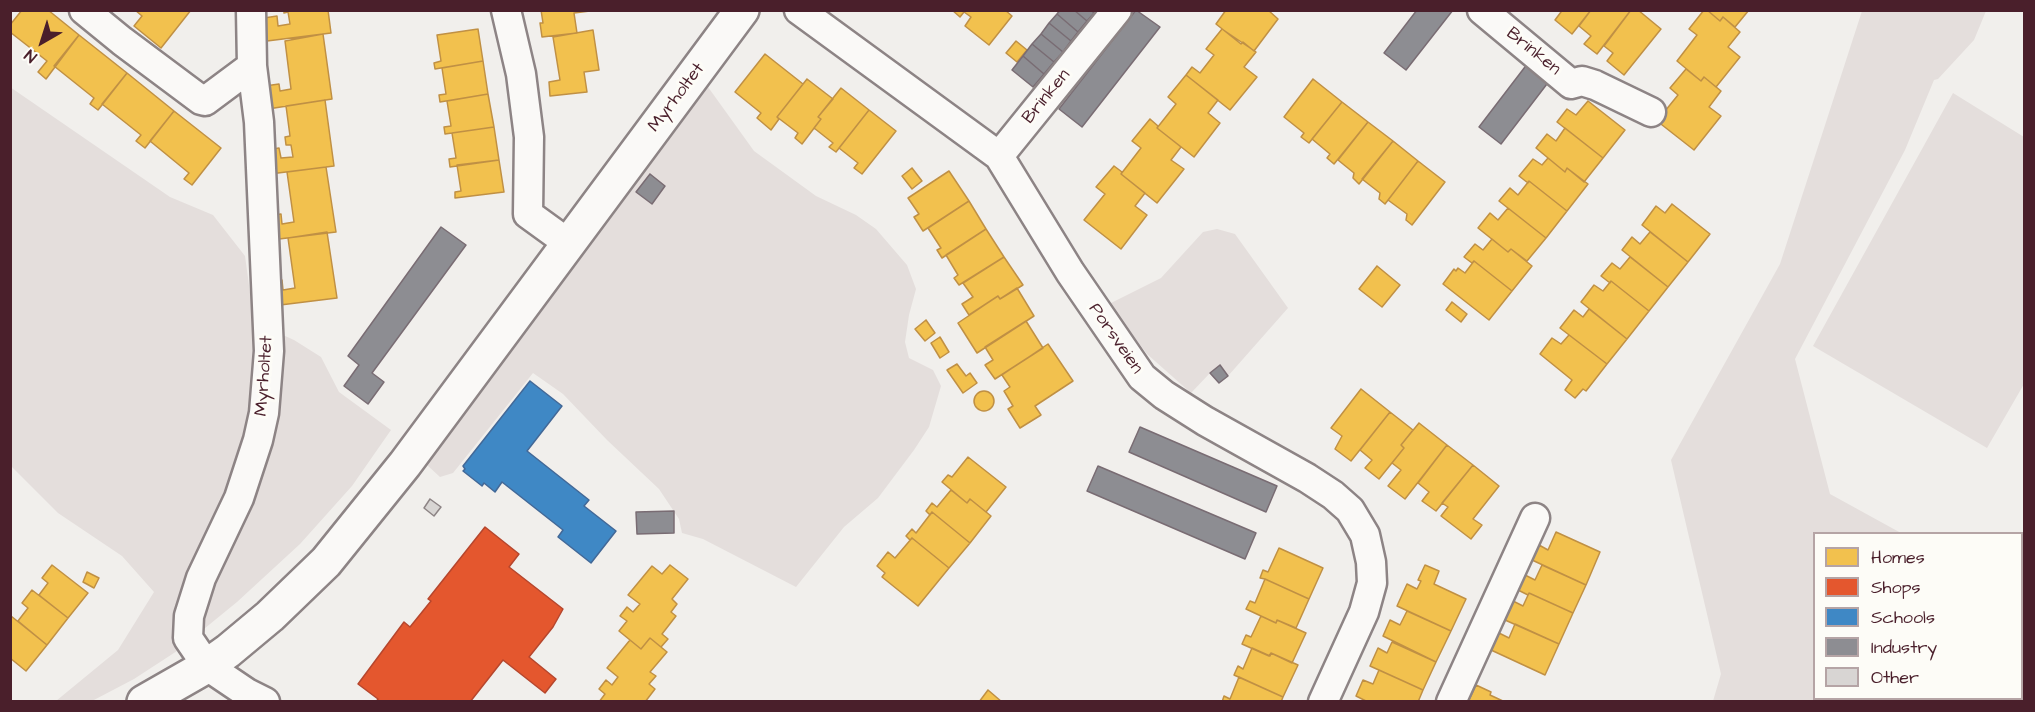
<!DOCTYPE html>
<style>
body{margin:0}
#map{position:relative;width:2035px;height:712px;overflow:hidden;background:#f1efec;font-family:"Architects Daughter",sans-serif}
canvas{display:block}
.frame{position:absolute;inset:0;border:12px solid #4a1f2b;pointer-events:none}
.legend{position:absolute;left:1813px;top:532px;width:210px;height:168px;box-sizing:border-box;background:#fdfcf7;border:2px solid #b5a4a5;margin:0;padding:8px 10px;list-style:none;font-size:18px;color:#4a1f2b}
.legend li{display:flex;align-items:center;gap:12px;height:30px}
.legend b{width:30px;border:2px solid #b5a4a5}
.north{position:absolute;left:12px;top:12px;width:60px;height:60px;-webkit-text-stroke:4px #fdfcf7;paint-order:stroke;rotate:219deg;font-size:16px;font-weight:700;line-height:24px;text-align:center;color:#4a1f2b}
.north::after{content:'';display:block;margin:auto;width:21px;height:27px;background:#4a1f2b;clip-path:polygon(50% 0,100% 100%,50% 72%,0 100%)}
</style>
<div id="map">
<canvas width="2035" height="712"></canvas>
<div class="frame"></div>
<ul class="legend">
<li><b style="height:16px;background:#f2c14e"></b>Homes</li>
<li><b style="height:16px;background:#e4572e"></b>Shops</li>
<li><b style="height:16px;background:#3f88c5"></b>Schools</li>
<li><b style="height:16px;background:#8d8d92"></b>Industry</li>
<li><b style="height:16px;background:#d8d5d3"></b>Other</li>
</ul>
<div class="north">N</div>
</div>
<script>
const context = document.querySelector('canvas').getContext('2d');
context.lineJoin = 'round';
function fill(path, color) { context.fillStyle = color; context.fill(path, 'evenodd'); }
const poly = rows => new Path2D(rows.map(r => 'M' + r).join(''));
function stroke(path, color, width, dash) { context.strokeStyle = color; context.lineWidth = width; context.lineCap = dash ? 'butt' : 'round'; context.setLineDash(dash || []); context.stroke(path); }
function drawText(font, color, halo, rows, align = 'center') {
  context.font = font + ' "Architects Daughter",sans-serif'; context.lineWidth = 6; context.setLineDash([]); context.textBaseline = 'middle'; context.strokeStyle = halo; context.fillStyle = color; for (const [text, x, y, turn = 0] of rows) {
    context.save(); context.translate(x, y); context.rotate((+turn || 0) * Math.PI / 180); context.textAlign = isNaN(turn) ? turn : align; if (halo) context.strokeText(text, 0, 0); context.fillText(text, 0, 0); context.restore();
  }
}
fill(poly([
 [1862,11,1986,11,1974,40,1938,79,1934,80,1905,150,1795,359,1830,494,1901,533,1814,534,1814,698,1887,699,1885,702,1713,701,1721,674,1671,460,1780,264],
 [10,87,170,197,213,215,245,256,254,322,294,340,321,357,339,392,391,430,352,486,300,544,237,602,177,651,134,679,92,701,56,701,118,650,154,592,122,556,58,513,11,466],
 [708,87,754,151,816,196,856,215,876,229,907,265,916,289,909,315,905,342,909,358,933,370,941,386,929,427,914,450,878,498,844,527,796,587,703,539,682,533,679,519,659,489,607,440,563,394,533,373,453,473,440,477,427,465],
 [1953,93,2024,137,2024,384,1987,448,1813,346],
 [1217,229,1235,234,1288,308,1228,376,1219,383,1210,373,1191,393,1147,354,1109,304,1161,278,1203,232]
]), '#e4dedc');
const homes = poly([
 [22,10,48,10,79,35,46,79,38,72,47,61,10,32,10,25,22,10],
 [135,10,191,10,161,48,134,26,142,16,135,10],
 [284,10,328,10,331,33,267,41,264,18,277,16,278,26,290,24,288,12,284,13,284,10],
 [541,10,590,10,590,11,574,13,577,33,542,37,540,23,543,23,541,10],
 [952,10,1005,10,1012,16,989,45,965,26,971,17,964,12,960,17,952,10],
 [1226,10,1268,10,1278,19,1254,51,1243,42,1241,44,1216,24,1226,10],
 [1559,10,1591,10,1572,34,1555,20,1561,12,1559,10],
 [1591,10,1631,10,1597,54,1584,44,1591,36,1579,26,1591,10],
 [1631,10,1638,10,1661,29,1624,75,1607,61,1613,53,1604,46,1631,10],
 [1704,10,1707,10,1720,21,1723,17,1740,32,1728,47,1740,57,1716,87,1704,77,1701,81,1677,61,1697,35,1689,29,1704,10],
 [1707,10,1749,10,1735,27,1723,17,1720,21,1707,10],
 [478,29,483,61,435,69,434,63,441,61,437,35,478,29],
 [1222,29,1256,52,1244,67,1257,77,1230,110,1186,75,1192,67,1200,73,1214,55,1206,49,1222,29],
 [593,30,599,70,584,72,587,92,550,96,549,82,560,80,553,37,593,30],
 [323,34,332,99,268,109,265,86,279,84,280,91,291,89,285,41,323,34],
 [79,35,127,73,98,110,90,104,94,98,54,66,79,35],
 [1016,41,1027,50,1017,62,1006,53,1016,41],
 [765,54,803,84,777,117,779,119,771,130,757,118,761,113,735,92,765,54],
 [483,61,488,94,440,102,439,95,446,94,442,68,483,61],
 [1686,69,1701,81,1704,77,1721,91,1709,107,1721,116,1694,150,1657,121,1678,95,1670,88,1686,69],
 [127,73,174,111,145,148,136,141,141,135,102,104,127,73],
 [1186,75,1218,100,1208,113,1220,123,1194,157,1157,128,1176,104,1168,97,1186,75],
 [807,79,833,99,818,117,821,119,802,144,795,138,798,133,777,117,807,79],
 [1313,79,1342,102,1309,143,1301,137,1304,133,1284,117,1313,79],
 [841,88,869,110,836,152,829,147,833,143,814,128,821,119,818,117,841,88],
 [488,94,494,127,445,134,444,127,451,126,447,101,488,94],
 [325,100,334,166,270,174,267,150,279,148,281,158,293,157,291,145,286,145,285,137,290,136,286,106,325,100],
 [1588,101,1625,130,1603,158,1557,122,1567,109,1576,115,1588,101],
 [1342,102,1368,122,1334,164,1327,158,1330,154,1312,139,1342,102],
 [869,110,896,131,862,174,854,168,858,163,839,148,869,110],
 [174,111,221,148,192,185,184,179,189,173,150,141,174,111],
 [1150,119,1158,126,1157,128,1181,147,1171,160,1184,169,1157,203,1121,174,1141,148,1132,141,1150,119],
 [1368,122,1393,141,1359,184,1353,178,1354,173,1338,160,1368,122],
 [494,127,499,160,450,167,449,159,456,158,452,133,494,127],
 [1565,128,1603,158,1584,182,1567,168,1565,172,1536,148,1547,134,1556,141,1565,128],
 [1393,141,1418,161,1385,204,1379,199,1380,193,1362,179,1393,141],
 [1548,158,1565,172,1567,168,1588,184,1567,211,1529,181,1528,183,1519,176,1533,159,1542,165,1548,158],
 [499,160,504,192,455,198,455,192,461,191,457,165,499,160],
 [1418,161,1445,182,1412,225,1406,220,1407,214,1388,200,1418,161],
 [1114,166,1122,172,1121,174,1145,193,1135,206,1147,215,1121,249,1084,220,1105,194,1096,187,1114,166],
 [326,167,336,232,271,240,267,216,281,214,282,224,294,222,287,172,326,167],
 [912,168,922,181,912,189,902,176,912,168],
 [949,171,969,201,923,231,914,217,919,214,908,198,949,171],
 [1529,181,1567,211,1546,238,1499,201,1510,188,1518,195,1529,181],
 [969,201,986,229,942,258,937,250,941,248,928,228,969,201],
 [1672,204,1710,234,1688,262,1642,225,1656,206,1665,213,1672,204],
 [1508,208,1546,238,1527,261,1511,249,1508,252,1478,228,1490,213,1498,220,1508,208],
 [986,229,1004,257,959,285,954,278,958,275,946,255,986,229],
 [327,232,337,298,272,306,269,282,282,280,283,290,295,288,288,238,327,232],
 [1650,232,1688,262,1668,287,1622,250,1632,237,1640,244,1650,232],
 [1492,239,1508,252,1511,249,1532,266,1512,291,1474,261,1472,263,1464,257,1475,244,1483,250,1492,239],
 [1004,257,1023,285,1000,299,998,296,969,315,962,304,973,297,963,283,1004,257],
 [1630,257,1668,287,1649,311,1611,281,1610,283,1601,276,1612,263,1620,269,1630,257],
 [1474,261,1512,291,1489,320,1443,284,1454,269,1456,271,1458,268,1465,273,1474,261],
 [1377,266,1400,285,1382,307,1359,289,1377,266],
 [1611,281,1649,311,1627,339,1581,302,1594,285,1603,291,1611,281],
 [1017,288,1034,316,977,353,958,323,998,296,1000,299,1017,288],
 [1452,302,1467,314,1461,322,1446,310,1452,302],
 [1589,309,1627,339,1607,364,1560,328,1574,310,1583,317,1589,309],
 [926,320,935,333,925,341,915,329,926,320],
 [1026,321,1043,348,995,379,985,365,993,360,985,347,1026,321],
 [1569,335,1607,364,1586,391,1583,389,1575,398,1565,390,1572,380,1540,354,1552,338,1561,344,1569,335],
 [940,337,949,352,940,358,931,343,940,337],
 [1048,344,1073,381,1035,406,1041,415,1020,428,1008,409,1013,406,1004,391,1010,387,1002,375,1048,344],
 [957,364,966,376,970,373,977,383,963,393,947,370,957,364],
 [1361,389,1390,412,1351,461,1335,449,1342,436,1331,428,1361,389],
 '974 401a10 10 0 1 1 20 0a10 10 0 1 1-20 0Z',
 [1390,412,1413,430,1401,445,1404,448,1379,479,1365,468,1372,460,1360,450,1390,412],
 [1419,423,1447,445,1405,499,1388,486,1401,470,1392,463,1404,448,1401,445,1419,423],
 [1447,445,1473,465,1436,511,1422,501,1429,492,1418,483,1447,445],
 [968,457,1006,487,986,512,970,499,967,503,942,482,948,475,952,477,968,457],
 [1473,465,1499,486,1473,519,1482,525,1471,539,1441,516,1448,507,1442,503,1473,465],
 [951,490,967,503,970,499,991,516,970,543,932,512,930,515,926,511,932,503,937,507,951,490],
 [932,512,970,543,949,568,912,538,910,540,906,536,912,529,916,533,932,512],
 [1556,532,1600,552,1586,585,1532,560,1539,545,1548,550,1556,532],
 [912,538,949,568,918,606,882,577,885,573,877,566,888,552,895,558,912,538],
 [1279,548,1323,568,1309,599,1265,579,1260,578,1263,570,1268,572,1279,548],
 [52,565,88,593,68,618,39,595,48,583,42,578,52,565],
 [670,565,688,579,672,599,677,604,671,612,676,616,662,634,668,639,661,647,650,638,641,649,619,631,627,621,620,616,627,607,633,612,640,604,628,595,652,566,662,574,670,565],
 [1425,565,1439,571,1434,584,1466,599,1451,631,1397,606,1407,584,1417,589,1421,581,1418,580,1425,565],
 [1542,565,1586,585,1573,613,1529,593,1528,595,1518,590,1525,575,1535,580,1542,565],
 [87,572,99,578,94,588,83,582,87,572],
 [1265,579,1309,599,1296,628,1277,620,1276,623,1246,609,1250,601,1255,603,1265,579],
 [32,590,68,618,47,645,18,621,28,608,22,603,32,590],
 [1529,593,1573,613,1559,644,1505,620,1513,601,1523,606,1529,593],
 [1407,611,1451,631,1436,662,1383,636,1390,620,1400,625,1407,611],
 [11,616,47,645,26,671,10,658,11,616],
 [1261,616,1276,623,1277,620,1306,633,1292,663,1271,653,1269,656,1242,644,1246,635,1251,637,1261,616],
 [1515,624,1559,644,1545,675,1491,650,1499,633,1509,638,1515,624],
 [650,638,667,652,650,672,656,676,649,684,655,689,645,702,599,702,605,694,599,689,606,680,612,685,618,677,607,668,630,640,641,649,650,638],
 [1392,642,1436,662,1423,690,1370,666,1378,648,1387,653,1392,642],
 [2024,646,2024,669,2022,671,2022,647,2024,646],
 [1252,648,1270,656,1271,653,1298,665,1283,697,1234,675,1238,666,1243,669,1252,648],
 [2024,669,2024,694,2022,696,2022,671,2024,669],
 [1379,670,1423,690,1418,702,1368,702,1356,696,1363,680,1373,684,1379,670],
 [1239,677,1283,697,1281,702,1222,702,1224,696,1230,699,1239,677],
 [1476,685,1491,692,1490,695,1505,702,1468,702,1476,685],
 [988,690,1002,702,979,702,988,690],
 [1987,698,2000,698,2002,702,1988,702,1987,698]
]);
fill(homes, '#f2c14e');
stroke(homes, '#c09044', 1.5);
const shops = poly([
 [485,527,519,554,509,567,563,609,553,627,529,657,556,679,545,693,503,660,470,702,376,702,378,699,358,684,404,622,410,627,431,601,428,599,485,527]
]);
fill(shops, '#e4572e');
stroke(shops, '#b6462d', 1.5);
const schools = poly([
 [530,381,562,406,527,451,589,500,584,506,616,531,591,563,558,537,563,530,502,482,495,492,484,483,482,486,463,471,465,469,463,466,530,381]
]);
fill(schools, '#3f88c5');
stroke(schools, '#426897', 1.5);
const industry = poly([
 [1060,10,1074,10,1087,21,1078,32,1057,14,1060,10],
 [1074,10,1091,10,1094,13,1087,21,1074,10],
 [1136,10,1160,27,1082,127,1059,109,1136,10],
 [1417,10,1453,10,1406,70,1384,53,1417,10],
 [1057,14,1078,32,1071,41,1049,23,1057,14],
 [1049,23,1071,41,1063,52,1041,34,1049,23],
 [1041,34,1063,52,1054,62,1032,44,1041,34],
 [1032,44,1054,62,1044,74,1023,56,1032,44],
 [1023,56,1044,74,1033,87,1012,70,1023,56],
 [1528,63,1550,80,1501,144,1479,127,1528,63],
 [650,174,665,186,652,204,636,192,650,174],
 [441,227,466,245,372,373,384,382,368,404,344,386,359,365,348,356,441,227],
 [1220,365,1228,376,1219,383,1210,373,1220,365],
 [1140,427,1277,486,1266,512,1129,452,1140,427],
 [1098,466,1256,533,1245,559,1087,491,1098,466],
 [674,511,674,533,637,534,636,512,674,511]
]);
fill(industry, '#8d8d92');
stroke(industry, '#796c73', 1.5);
const building = poly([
 [430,499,441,507,434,516,424,508,430,499]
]);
fill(building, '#d8d5d3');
stroke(building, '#8d8485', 1.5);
const minor = poly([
 [84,10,122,41,201,100,205,101,252,66],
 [251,10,252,66,259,122,269,351,264,413,258,440,239,498,201,578,189,616,188,638,207,666,247,693,265,702],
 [506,10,521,74,529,137,528,214,568,243],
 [799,10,999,156,1070,272,1142,377,1164,395,1205,421,1307,478,1333,495,1350,510,1365,535,1371,562,1372,583,1364,612,1323,702],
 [1482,10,1571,84,1582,81,1595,85,1651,112],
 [999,156,1117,10],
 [1451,702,1535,518]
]);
const secondary = poly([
 [144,702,207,666,228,651,270,616,326,562,405,464,742,10]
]);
stroke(minor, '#8d8485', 33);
stroke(secondary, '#8d8485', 38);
stroke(minor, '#faf9f7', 28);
stroke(secondary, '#faf9f7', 33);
drawText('18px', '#4a1f2b', '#fdfcf7', [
 ["Brinken",1533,52,39],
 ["Brinken",1047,97,-51],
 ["Myrholtet",677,98,-53],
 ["Porsveien",1115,339,55],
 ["Myrholtet",265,376,-86]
]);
</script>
